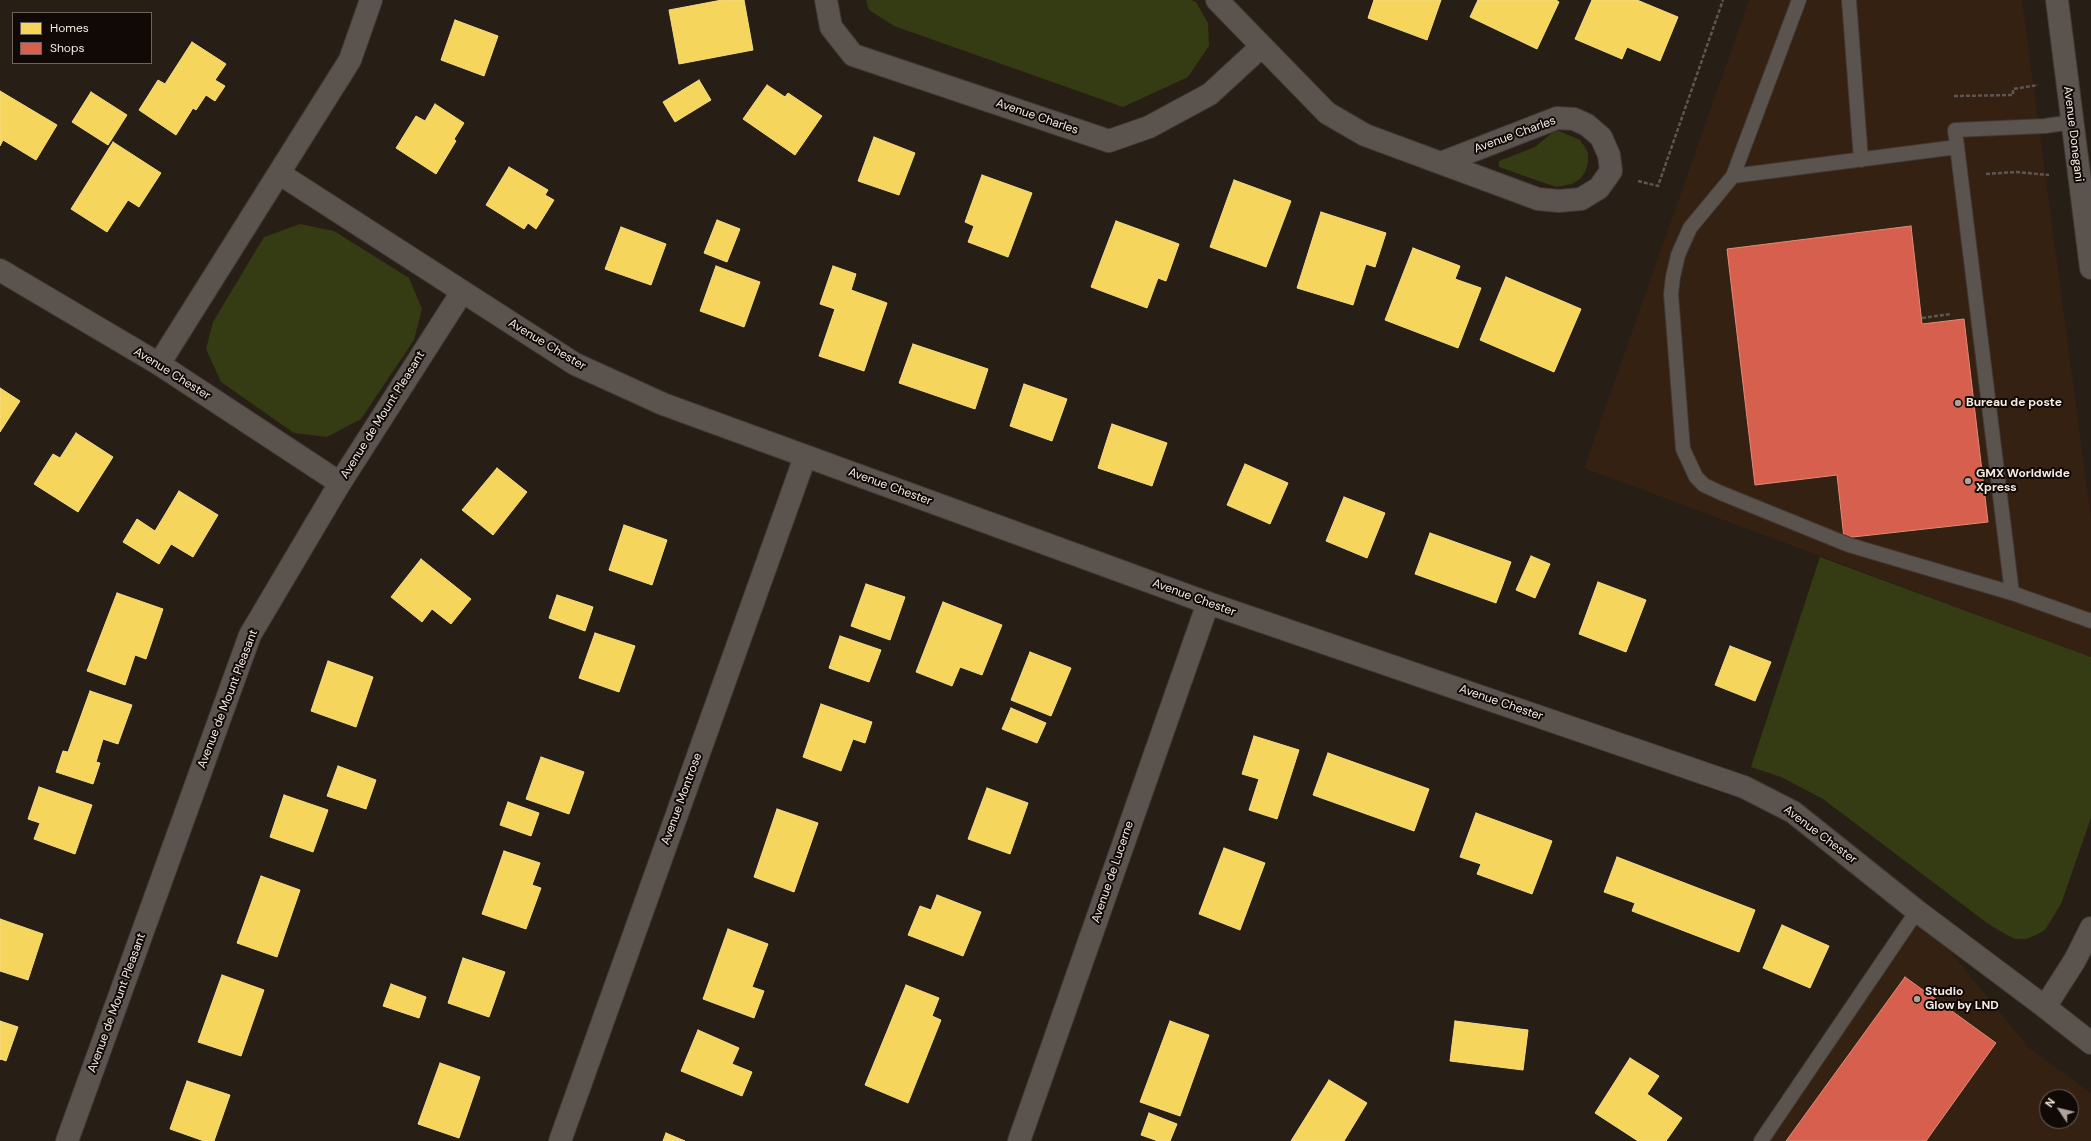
<!DOCTYPE html>
<style>
body{margin:0}
#map{position:relative;width:2091px;height:1141px;overflow:hidden;background:#271e16;font-family:"DM Sans",sans-serif}
canvas{display:block}
.legend{position:absolute;left:12px;top:12px;width:140px;height:52px;box-sizing:border-box;background:#100905;border:1px solid #6c635d;margin:0;padding:5px 7px;list-style:none;font-size:12px;color:#f6ebe2}
.legend li{display:flex;align-items:center;gap:8px;height:20px}
.legend b{width:20px;border:1px solid #6c635d}
.north{position:absolute;left:2039px;top:1089px;width:40px;height:40px;box-sizing:border-box;background:#100905;border:1px solid #6c635d;border-radius:50%;rotate:305deg;font-size:11px;font-weight:700;line-height:16px;text-align:center;color:#f6ebe2}
.north::after{content:'';display:block;margin:auto;width:14px;height:18px;background:#aea39b;clip-path:polygon(50% 0,100% 100%,50% 72%,0 100%)}
</style>
<div id="map">
<canvas width="2091" height="1141"></canvas>
<ul class="legend">
<li><b style="height:11px;background:#f6d55c"></b>Homes</li>
<li><b style="height:11px;background:#d6604d"></b>Shops</li>
</ul>
<div class="north">N</div>
</div>
<script>
const context = document.querySelector('canvas').getContext('2d');
context.lineJoin = 'round';
function fill(path, color) { context.fillStyle = color; context.fill(path, 'evenodd'); }
const poly = rows => new Path2D(rows.map(r => 'M' + r).join(''));
function stroke(path, color, width, dash) { context.strokeStyle = color; context.lineWidth = width; context.lineCap = dash ? 'butt' : 'round'; context.setLineDash(dash || []); context.stroke(path); }
function drawText(font, color, halo, rows, align = 'center') {
  context.font = font + ' "DM Sans",sans-serif'; context.lineWidth = 4; context.setLineDash([]); context.textBaseline = 'middle'; context.strokeStyle = halo; context.fillStyle = color; for (const [text, x, y, turn = 0] of rows) {
    context.save(); context.translate(x, y); context.rotate((+turn || 0) * Math.PI / 180); context.textAlign = isNaN(turn) ? turn : align; if (halo) context.strokeText(text, 0, 0); context.fillText(text, 0, 0); context.restore();
  }
}
fill(poly([
 [1749,0,2022,0,2091,518,2091,657,1584,468],
 [1917,911,2029,1048,2091,1093,2091,1141,1761,1141],
 [2047,1097,2071,1097,2071,1121,2047,1121]
]), '#352111');
fill(poly([
 [866,0,1191,0,1196,2,1208,23,1209,46,1188,77,1123,107,894,26,869,10],
 [1559,131,1580,140,1585,147,1588,153,1588,163,1585,172,1580,179,1572,184,1556,187,1499,167,1499,161,1535,147,1553,132],
 [300,224,334,231,409,278,422,309,414,340,361,419,327,437,294,433,221,382,206,349,213,322,264,237],
 [1820,557,2091,657,2091,818,2061,904,2045,930,2036,935,2026,939,2015,939,2005,934,1987,923,1823,799,1781,777,1751,767]
]), '#353b12');
const homes = poly([
 [722,0,744,0,753,50,679,64,669,10,722,0],
 [1374,0,1441,0,1427,40,1368,18,1374,0],
 [1478,0,1556,0,1559,2,1537,49,1470,17,1478,0],
 [1592,0,1637,0,1678,17,1660,61,1627,47,1622,59,1575,39,1592,0],
 [455,20,498,36,484,76,441,60,455,20],
 [192,42,226,64,215,80,225,86,215,101,206,95,196,110,193,108,176,135,139,110,158,80,165,84,192,42],
 [699,80,711,100,675,122,663,102,699,80],
 [767,85,785,97,788,93,822,116,795,155,743,119,767,85],
 [0,91,57,125,36,160,3,140,0,146,0,91],
 [91,92,127,115,108,145,72,122,91,92],
 [435,104,464,123,454,139,456,141,436,174,396,148,416,116,425,121,435,104],
 [874,137,915,153,899,195,858,181,874,137],
 [113,142,161,173,139,207,128,200,107,232,71,209,113,142],
 [509,167,548,190,545,195,554,200,536,229,528,223,524,229,486,205,509,167],
 [982,175,1032,193,1008,257,968,242,974,226,965,222,982,175],
 [1234,180,1291,201,1266,267,1210,247,1234,180],
 [1321,212,1386,233,1375,267,1366,264,1353,305,1297,288,1321,212],
 [717,220,740,229,727,262,704,253,717,220],
 [1116,221,1179,244,1166,281,1158,278,1147,308,1091,287,1116,221],
 [621,227,666,244,651,285,605,269,621,227],
 [1413,248,1460,266,1455,279,1481,288,1458,348,1385,320,1413,248],
 [716,266,760,282,744,327,700,311,716,266],
 [833,266,856,274,851,290,887,303,864,371,819,356,835,309,820,304,833,266],
 [1506,277,1581,309,1554,372,1480,340,1506,277],
 [913,344,988,369,975,409,899,383,913,344],
 [1024,384,1067,399,1052,441,1010,426,1024,384],
 [0,388,20,401,0,432,0,388],
 [1112,424,1167,443,1152,486,1098,468,1112,424],
 [76,433,113,457,78,512,34,484,53,454,60,458,76,433],
 [1245,464,1288,483,1270,524,1227,505,1245,464],
 [497,468,527,492,493,535,462,510,497,468],
 [179,491,218,515,193,557,171,544,159,564,123,542,137,519,155,531,179,491],
 [1344,497,1385,513,1367,558,1326,541,1344,497],
 [624,525,667,540,652,585,609,570,624,525],
 [1430,533,1511,562,1496,603,1415,574,1430,533],
 [1531,556,1550,564,1535,598,1516,590,1531,556],
 [421,559,471,599,451,624,432,609,422,622,391,597,421,559],
 [1598,582,1646,600,1626,652,1579,634,1598,582],
 [866,584,905,597,890,640,851,626,866,584],
 [117,593,163,609,146,659,135,655,125,685,87,671,117,593],
 [557,595,593,607,585,631,549,618,557,595],
 [943,602,1002,625,982,675,960,667,952,686,916,672,943,602],
 [595,633,635,646,619,692,579,678,595,633],
 [840,636,881,650,869,682,829,668,840,636],
 [1730,646,1771,662,1755,701,1715,685,1730,646],
 [1030,652,1071,668,1051,716,1011,700,1030,652],
 [328,661,373,677,356,727,311,711,328,661],
 [90,691,132,705,118,744,103,739,96,762,100,763,93,784,56,772,63,751,68,752,90,691],
 [821,704,872,722,865,743,853,739,841,771,803,757,821,704],
 [1011,708,1046,723,1037,743,1002,729,1011,708],
 [1254,736,1299,750,1277,819,1249,810,1259,779,1242,774,1254,736],
 [1328,753,1429,789,1414,831,1313,795,1328,753],
 [541,757,584,772,569,814,526,799,541,757],
 [338,766,376,780,366,809,327,796,338,766],
 [39,787,92,805,75,854,34,839,40,823,28,819,39,787],
 [987,788,1028,803,1010,854,968,839,987,788],
 [284,795,328,810,313,852,270,837,284,795],
 [508,802,539,813,531,836,500,825,508,802],
 [777,809,818,823,794,892,754,877,777,809],
 [1476,813,1552,841,1532,894,1477,874,1481,864,1460,857,1476,813],
 [1224,848,1265,863,1240,930,1199,914,1224,848],
 [504,851,540,863,532,885,541,888,526,929,482,914,504,851],
 [1617,857,1755,910,1739,952,1632,911,1635,903,1604,892,1617,857],
 [261,876,300,890,277,957,237,943,261,876],
 [937,895,981,912,963,956,908,935,920,906,931,910,937,895],
 [0,919,43,934,28,980,0,971,0,919],
 [1782,925,1829,946,1810,988,1763,968,1782,925],
 [728,929,768,944,752,987,764,991,754,1018,703,999,728,929],
 [463,958,505,972,489,1017,448,1003,463,958],
 [222,975,264,990,241,1056,198,1042,222,975],
 [391,984,426,997,419,1018,383,1006,391,984],
 [906,985,939,998,932,1016,941,1020,908,1103,865,1085,906,985],
 [0,1021,18,1027,6,1061,1,1059,0,1060,0,1021],
 [1170,1021,1209,1035,1180,1116,1140,1102,1170,1021],
 [1455,1021,1528,1030,1523,1070,1450,1061,1455,1021],
 [698,1030,739,1048,732,1064,752,1072,742,1096,681,1071,698,1030],
 [1630,1058,1659,1076,1647,1094,1682,1118,1666,1141,1638,1141,1595,1113,1630,1058],
 [440,1063,480,1077,459,1138,418,1124,440,1063],
 [1329,1080,1367,1103,1344,1141,1291,1141,1329,1080],
 [187,1081,230,1095,214,1141,204,1141,170,1129,187,1081],
 [1149,1113,1177,1124,1170,1141,1158,1141,1141,1135,1149,1113],
 [666,1133,685,1141,663,1141,666,1133]
]);
fill(homes, '#f6d55c');
stroke(homes, '#f6dc84', 1);
const shops = poly([
 [1911,226,1922,324,1964,319,1988,522,1844,538,1837,475,1755,485,1727,249,1911,226],
 [1905,977,1996,1043,1926,1141,1786,1141,1905,977]
]);
fill(shops, '#d6604d');
stroke(shops, '#e08a7a', 1);
const lane = poly([
 [1799,0,1733,176,1957,147],
 [1849,0,1861,160],
 [2072,122,2045,126,1955,130,2012,593,2091,621],
 [1733,176,1690,228,1678,255,1673,277,1671,294,1683,449,1696,477,1704,485,1721,493,1849,545,2012,593],
 [1761,1141,1917,911]
]);
const street = poly([
 [826,0,831,27,853,55,1109,141,1149,127,1210,94,1261,47],
 [1217,0,1327,113,1365,135,1538,199,1559,201,1581,199,1599,188,1611,171,1609,155,1601,137,1587,125,1574,119,1557,118,1441,163],
 [280,174,575,364,663,404,1208,603,1744,787,1793,812,1917,911,2045,1007],
 [0,270,159,364,340,483],
 [159,364,350,60,371,0],
 [67,1141,250,635,340,483,462,292],
 [560,1141,805,457],
 [1019,1141,1208,603]
]);
const secondary = poly([
 [2057,0,2091,268],
 [2091,928,2075,960,2045,1007,2091,1043]
]);
stroke(lane, '#413934', 16);
stroke(street, '#413934', 24);
stroke(secondary, '#413934', 24);
stroke(poly([
 [1954,96,2013,95,2013,89,2038,85],
 [1986,174,2016,172,2049,175],
 [1638,181,1658,186,1723,0],
 [1922,318,1951,314]
]), '#5d5652', 2.5, [4, 2]);
stroke(lane, '#5a534e', 14);
stroke(street, '#5a534e', 22);
stroke(secondary, '#5a534e', 22);
for (const [x, y, r, color] of [
 [1958,403,4,"#aea39b"],
 [1968,481,4,"#aea39b"],
 [1917,999,4,"#aea39b"]
]) { const dot = new Path2D(); dot.arc(x, y, r, 0, 2 * Math.PI); context.fillStyle = color; context.fill(dot); stroke(dot, '#100905', 1.5); }
drawText('12px', '#f6ebe2', '#100905', [
 ["Avenue Charles",1037,117,19],
 ["Avenue Donegani",2073,134,83],
 ["Avenue Charles",1515,135,-20],
 ["Avenue Chester",547,345,31],
 ["Avenue Chester",172,374,32],
 ["Avenue de Mount Pleasant",383,415,-58],
 ["Avenue Chester",890,487,20],
 ["Avenue Chester",1194,598,20],
 ["Avenue de Mount Pleasant",228,699,-69],
 ["Avenue Chester",1501,703,19],
 ["Avenue Montrose",682,799,-70],
 ["Avenue Chester",1820,835,37],
 ["Avenue de Lucerne",1113,872,-71],
 ["Avenue de Mount Pleasant",117,1003,-70]
]);
drawText('bold 12px', '#f6ebe2', '#100905', [
 ["Bureau de poste",1966,403],
 ["GMX Worldwide",1976,474],
 ["Xpress",1976,488],
 ["Studio",1925,992],
 ["Glow by LND",1925,1006]
], 'left');
</script>
